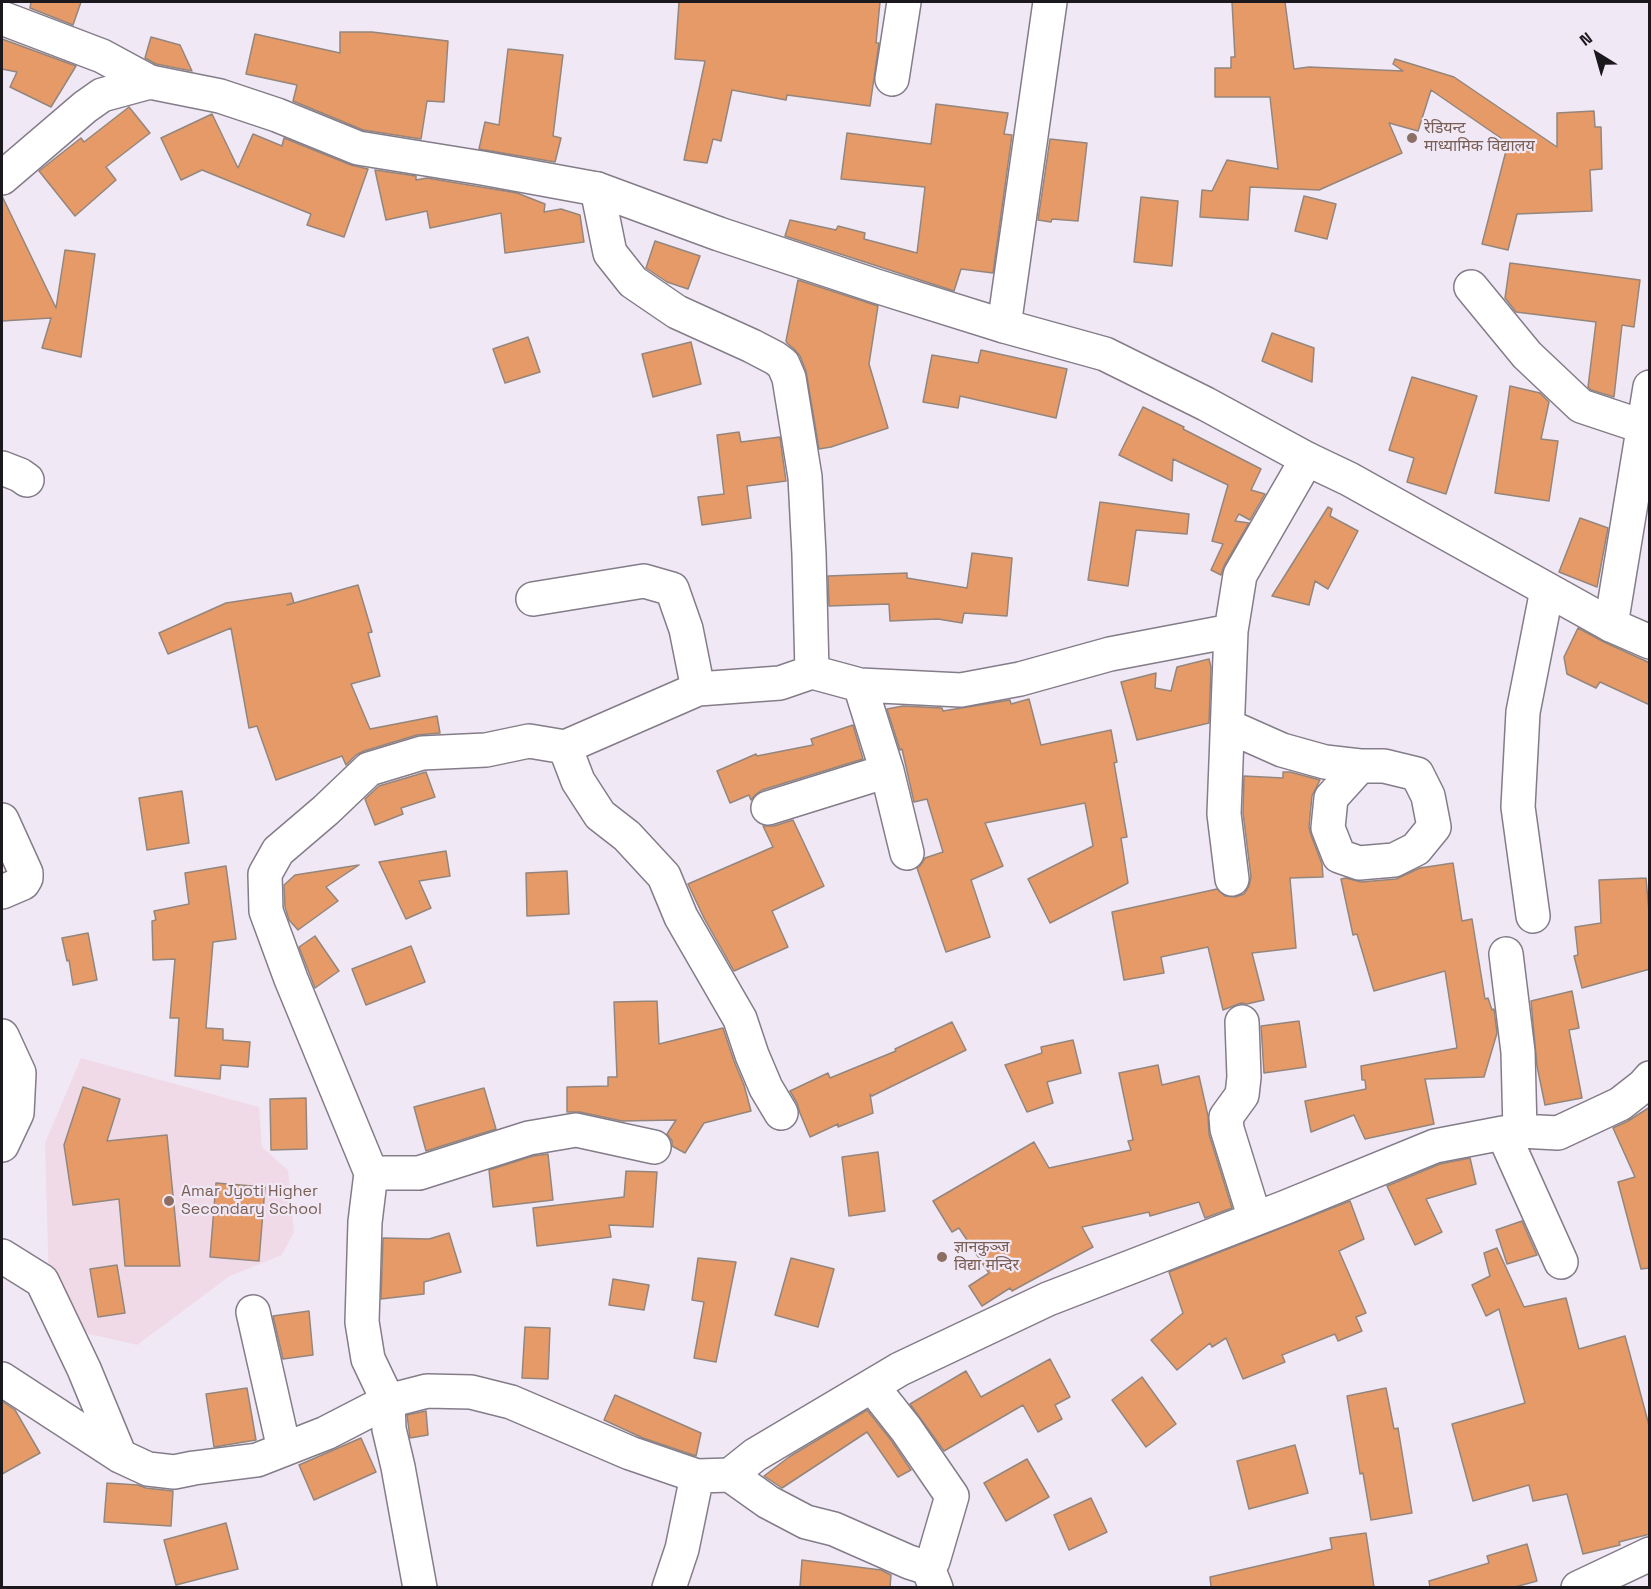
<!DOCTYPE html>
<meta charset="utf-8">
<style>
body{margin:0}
#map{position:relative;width:1651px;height:1589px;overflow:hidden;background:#f1e8f6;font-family:"Space Grotesk",sans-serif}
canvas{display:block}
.frame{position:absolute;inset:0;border:3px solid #1c191e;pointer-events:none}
.north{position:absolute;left:1567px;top:24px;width:60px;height:60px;-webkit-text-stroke:4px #f1e8f6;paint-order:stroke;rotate:323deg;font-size:16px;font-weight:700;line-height:24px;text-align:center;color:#1c191e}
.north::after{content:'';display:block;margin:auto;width:21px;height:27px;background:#1c191e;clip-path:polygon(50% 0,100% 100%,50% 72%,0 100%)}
</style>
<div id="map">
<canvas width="1651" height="1589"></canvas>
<div class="frame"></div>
<div class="north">N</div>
</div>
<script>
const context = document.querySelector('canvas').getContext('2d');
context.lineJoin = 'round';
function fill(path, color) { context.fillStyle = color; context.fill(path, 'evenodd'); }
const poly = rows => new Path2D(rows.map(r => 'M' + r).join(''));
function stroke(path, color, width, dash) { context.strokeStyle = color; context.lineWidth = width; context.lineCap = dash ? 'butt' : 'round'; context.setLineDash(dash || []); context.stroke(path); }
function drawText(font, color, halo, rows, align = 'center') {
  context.font = font + ' "Space Grotesk","Noto Sans Devanagari",sans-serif'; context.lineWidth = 4.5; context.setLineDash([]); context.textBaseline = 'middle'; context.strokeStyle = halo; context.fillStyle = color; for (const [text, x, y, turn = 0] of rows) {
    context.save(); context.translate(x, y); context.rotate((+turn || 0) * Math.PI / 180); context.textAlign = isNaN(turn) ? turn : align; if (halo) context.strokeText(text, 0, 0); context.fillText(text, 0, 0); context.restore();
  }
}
fill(poly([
 [81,1058,259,1107,262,1147,288,1170,294,1232,282,1255,230,1276,137,1345,50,1325,45,1143]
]), '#f1dae7');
const building = poly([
 [31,2,81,2,73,25,30,8,31,2],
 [679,2,880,2,876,43,879,43,870,106,787,95,786,100,732,90,721,141,713,139,707,163,684,160,705,61,675,59,679,2],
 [1232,2,1285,2,1294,69,1309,67,1403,71,1393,64,1395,59,1454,77,1557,147,1557,113,1594,111,1595,127,1601,127,1602,169,1590,170,1592,211,1517,214,1508,250,1482,244,1508,143,1431,90,1418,131,1389,123,1402,153,1319,190,1250,187,1248,220,1200,217,1202,190,1212,191,1227,160,1278,169,1270,97,1215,97,1215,68,1231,68,1231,57,1235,57,1232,2],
 [340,32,372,32,448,41,444,102,427,101,421,139,363,130,293,101,297,85,246,74,255,34,340,53,340,32],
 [151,37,180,45,192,71,156,64,145,58,151,37],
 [2,39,76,66,51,107,10,87,17,72,2,69,2,39],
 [508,49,563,55,553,136,561,138,555,162,479,149,485,122,499,125,508,49],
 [936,104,1008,113,1004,134,1012,135,993,273,961,269,954,291,785,236,790,220,836,230,838,226,865,233,864,239,917,253,925,187,841,179,847,133,931,144,936,104],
 [129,107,150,133,106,167,116,180,75,216,39,171,81,138,84,142,129,107],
 [212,114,238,168,253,134,282,146,284,138,351,165,368,169,344,237,307,225,311,214,202,170,181,180,161,138,212,114],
 [1050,139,1087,143,1078,221,1052,219,1051,222,1038,220,1050,139],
 [375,170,416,176,416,180,427,178,517,193,545,204,544,212,561,209,580,215,584,242,505,253,501,213,430,228,427,211,386,220,375,170],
 [2,196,56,308,65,250,95,254,81,357,42,348,51,318,2,321,2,196],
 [1304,196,1336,204,1327,239,1295,231,1304,196],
 [1141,197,1178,201,1172,266,1134,262,1141,197],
 [655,241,700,256,688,289,667,282,646,268,655,241],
 [1510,263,1640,280,1634,327,1622,325,1614,397,1591,390,1588,387,1596,322,1516,312,1505,298,1510,263],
 [798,280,878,306,869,364,888,428,831,447,819,449,806,371,800,356,794,349,787,343,786,341,798,280],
 [1272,333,1314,348,1312,382,1262,361,1272,333],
 [528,337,540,372,505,383,493,349,528,337],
 [691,342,701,384,653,397,642,354,691,342],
 [981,350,1067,369,1056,418,960,396,958,408,923,402,932,355,978,363,981,350],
 [1412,377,1477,396,1446,494,1407,482,1414,458,1389,450,1412,377],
 [1510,386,1540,393,1549,402,1541,439,1558,441,1549,501,1495,493,1510,386],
 [1143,407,1184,427,1183,429,1261,469,1251,490,1265,494,1250,520,1239,514,1235,521,1249,523,1224,566,1221,575,1211,570,1223,544,1212,541,1228,485,1173,459,1172,481,1119,455,1143,407],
 [739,432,741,442,780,437,786,481,747,486,751,518,702,525,698,497,724,494,717,435,739,432],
 [1100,502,1189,514,1187,534,1136,530,1128,586,1088,580,1100,502],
 [1328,507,1332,509,1330,516,1358,531,1328,589,1315,581,1309,605,1272,596,1328,507],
 [1580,518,1608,528,1597,587,1559,572,1580,518],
 [972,553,1012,558,1007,616,964,613,962,623,938,619,890,621,889,604,829,606,828,576,907,573,907,578,967,588,972,553],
 [358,585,372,632,368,633,380,676,351,684,370,729,437,716,440,733,417,735,364,751,356,755,346,765,342,756,276,780,257,726,249,728,231,628,168,654,159,633,226,603,291,593,294,603,287,605,358,585],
 [1578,628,1604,642,1650,663,1650,705,1600,682,1596,688,1567,674,1564,657,1578,628],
 [1209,659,1211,667,1209,723,1137,740,1121,682,1156,673,1155,688,1171,691,1177,667,1209,659],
 [1029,699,1041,745,1111,730,1117,762,1114,763,1127,837,1121,838,1128,883,1050,923,1028,879,1093,846,1085,803,985,823,1003,866,971,880,990,937,946,952,917,868,920,866,925,858,943,852,927,799,914,802,902,749,900,750,887,709,903,706,942,708,943,711,1010,700,1011,704,1029,699],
 [853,725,863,759,762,790,755,795,751,800,749,795,730,803,717,771,756,754,757,756,813,745,811,739,853,725],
 [426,772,435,797,401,808,403,814,375,825,365,799,379,786,426,772],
 [1283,772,1290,772,1320,780,1312,796,1309,827,1311,835,1322,864,1323,877,1290,878,1296,948,1252,953,1264,1000,1247,1004,1241,1003,1223,1010,1208,947,1161,957,1164,973,1124,980,1112,912,1217,889,1225,896,1235,897,1244,894,1249,886,1251,877,1243,813,1244,776,1283,778,1283,772],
 [182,791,189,843,147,850,139,798,182,791],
 [793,820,824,886,772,911,788,947,734,971,704,918,688,884,773,847,763,826,774,826,793,820],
 [446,851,450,876,419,881,431,908,406,919,379,862,446,851],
 [1453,863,1462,921,1472,919,1485,999,1488,998,1492,1010,1494,1009,1497,1033,1484,1077,1425,1079,1434,1124,1365,1139,1354,1115,1311,1132,1305,1101,1366,1089,1365,1080,1362,1080,1361,1066,1457,1048,1445,971,1374,991,1357,934,1353,935,1341,879,1346,878,1361,882,1396,879,1420,868,1453,863],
 [359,865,326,887,338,901,298,930,289,920,285,907,284,885,295,875,359,865],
 [226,866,236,939,213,942,206,1028,223,1029,223,1040,250,1042,248,1067,221,1065,220,1079,175,1076,179,1018,170,1018,175,959,153,960,152,921,156,920,154,911,189,904,185,873,226,866],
 [567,871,569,914,527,916,526,873,567,871],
 [1646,878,1650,923,1650,969,1582,988,1574,956,1578,955,1575,927,1601,923,1599,880,1646,878],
 [88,933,97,980,73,985,69,960,67,961,62,938,88,933],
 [315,936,339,971,315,988,299,947,315,936],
 [411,946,425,982,366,1005,352,969,411,946],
 [1572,991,1579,1028,1569,1030,1582,1098,1545,1105,1537,1066,1531,1001,1572,991],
 [657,1001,659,1044,723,1028,734,1061,744,1085,751,1111,704,1123,685,1153,672,1146,672,1141,667,1134,676,1120,622,1121,580,1112,567,1112,567,1087,608,1086,608,1077,617,1077,614,1002,657,1001],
 [1299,1021,1306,1067,1264,1073,1261,1026,1299,1021],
 [952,1022,966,1050,872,1096,870,1094,873,1113,838,1127,838,1124,810,1137,800,1113,797,1103,790,1091,828,1073,830,1078,896,1051,895,1049,952,1022],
 [1073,1040,1081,1073,1047,1082,1053,1103,1027,1112,1005,1065,1042,1053,1041,1047,1073,1040],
 [1158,1065,1162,1085,1199,1076,1208,1116,1209,1134,1232,1208,1205,1218,1199,1202,1150,1216,1149,1212,1082,1227,1093,1247,1012,1291,1010,1288,982,1306,969,1286,989,1273,959,1228,952,1232,933,1201,1034,1142,1049,1168,1131,1150,1128,1141,1133,1140,1119,1073,1158,1065],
 [83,1087,120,1099,107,1141,167,1135,180,1266,125,1266,119,1199,73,1205,64,1145,83,1087],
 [484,1088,496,1129,426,1151,414,1107,484,1088],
 [306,1098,307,1149,271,1150,270,1099,306,1098],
 [1650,1107,1650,1268,1641,1269,1618,1182,1635,1177,1613,1128,1628,1121,1650,1107],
 [878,1152,885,1211,849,1216,842,1157,878,1152],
 [548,1154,553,1200,493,1207,489,1170,533,1156,548,1154],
 [1470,1158,1476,1184,1426,1199,1442,1232,1415,1245,1387,1186,1440,1164,1470,1158],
 [626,1171,657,1172,653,1227,609,1225,611,1237,537,1246,533,1208,624,1197,626,1171],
 [216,1183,265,1187,259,1261,210,1257,216,1183],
 [1350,1201,1364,1239,1339,1251,1366,1313,1356,1317,1362,1331,1338,1341,1335,1334,1282,1355,1285,1362,1243,1379,1226,1338,1212,1347,1210,1343,1177,1370,1151,1340,1183,1313,1169,1272,1350,1201],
 [1522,1221,1537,1255,1507,1264,1496,1230,1522,1221],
 [449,1233,461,1272,424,1282,424,1294,381,1299,383,1238,429,1239,449,1233],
 [1497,1248,1524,1307,1566,1298,1579,1349,1625,1336,1650,1429,1650,1534,1619,1542,1620,1545,1583,1554,1567,1494,1533,1501,1529,1485,1473,1501,1452,1424,1525,1403,1499,1309,1486,1316,1472,1285,1490,1276,1484,1253,1497,1248],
 [698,1258,736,1262,716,1362,694,1358,704,1302,692,1300,698,1258],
 [791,1258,834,1269,818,1327,775,1315,791,1258],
 [117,1265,125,1313,98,1317,90,1269,117,1265],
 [613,1279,649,1285,644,1310,609,1305,613,1279],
 [309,1311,313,1355,283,1359,273,1316,309,1311],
 [525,1327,550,1328,548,1379,522,1378,525,1327],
 [1050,1359,1070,1397,1055,1405,1062,1419,1038,1432,1023,1405,944,1451,910,1404,966,1371,981,1397,1050,1359],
 [1142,1377,1176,1424,1146,1447,1112,1400,1142,1377],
 [247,1388,256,1440,214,1447,206,1394,247,1388],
 [1386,1388,1394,1429,1398,1428,1412,1513,1371,1520,1363,1473,1360,1474,1347,1396,1386,1388],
 [615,1395,701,1433,696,1456,643,1438,604,1420,615,1395],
 [2,1401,15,1410,40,1453,2,1474,2,1401],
 [867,1410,891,1440,911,1470,898,1477,867,1432,782,1488,764,1476,789,1457,867,1410],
 [426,1411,428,1435,410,1438,407,1415,426,1411],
 [361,1438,376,1472,314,1500,299,1465,361,1438],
 [1295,1445,1308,1493,1249,1509,1237,1461,1295,1445],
 [1027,1459,1049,1497,1006,1521,984,1483,1027,1459],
 [107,1483,138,1485,146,1488,173,1491,171,1526,104,1522,107,1483],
 [1091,1498,1107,1532,1069,1550,1054,1515,1091,1498],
 [226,1523,238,1569,176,1585,164,1540,226,1523],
 [1366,1533,1374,1587,1211,1587,1210,1577,1332,1549,1330,1538,1366,1533],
 [1527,1544,1537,1581,1515,1587,1430,1587,1429,1581,1489,1563,1487,1556,1527,1544],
 [802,1560,881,1570,891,1575,890,1587,800,1587,802,1560]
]);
fill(building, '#e59a67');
stroke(building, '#94867d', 1.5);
const minor = poly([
 [2,18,102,56,150,82],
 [892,79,904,2],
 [597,189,610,253,633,282,677,312,752,346,775,358,783,364,789,378,805,477,809,554,812,672],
 [1471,287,1527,355,1581,406,1644,427],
 [1004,326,1050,2],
 [2,468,20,475,27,480],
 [533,599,644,581,672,589,686,629,698,689],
 [1611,625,1650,387],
 [860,685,887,771,907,853],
 [1228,726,1282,750,1325,762,1360,766,1384,766,1417,774,1428,796,1434,827,1416,849,1394,860,1359,863,1339,856,1328,828,1331,798,1360,766],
 [565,747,578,781,600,815,627,836,664,876,681,917,740,1019,752,1055,766,1088,781,1113],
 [768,808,887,771],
 [2,820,26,873,26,878,23,883,2,892],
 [1232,879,1224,814,1231,631,1240,575,1307,459],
 [1533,916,1518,807,1523,712,1547,590],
 [1506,954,1518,1052,1520,1131],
 [1242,1022,1244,1077,1242,1095,1226,1117,1227,1129,1255,1219],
 [2,1036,19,1073,17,1113,2,1145],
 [1503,1133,1561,1262],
 [371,1173,419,1173,529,1138,576,1130,654,1147],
 [2,1256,42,1281,84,1369,120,1456],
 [253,1312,284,1449],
 [2,1379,120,1456,148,1469,174,1472,194,1468,257,1460,326,1433,388,1401,427,1391,471,1392,511,1402,630,1453,697,1476,730,1475,755,1455,900,1369,1048,1299,1286,1207,1435,1146,1503,1133,1520,1131,1558,1133,1620,1104,1643,1086,1650,1078],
 [872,1386,906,1429,952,1496,933,1561,928,1568],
 [730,1475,768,1502,806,1522,834,1529,909,1562,928,1568,936,1588],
 [420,1588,398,1467,389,1429,388,1401,368,1359,362,1322,365,1222,371,1173,291,979,266,911,265,874,278,851,326,810,369,769,422,753,486,750,529,741,565,747,698,689,780,683,812,672,860,685,961,690,1020,679,1110,654,1231,631],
 [669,1588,682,1549,697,1476],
 [1578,1588,1650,1554]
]);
const tertiary = poly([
 [2,178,85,107,102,95,150,82,220,96,277,115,358,148,482,168,597,189,719,234,876,286,1004,326,1105,354,1206,404,1307,459,1349,479,1611,625,1650,642]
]);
stroke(minor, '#847c88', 36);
stroke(tertiary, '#847c88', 36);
stroke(minor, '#fff', 33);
stroke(tertiary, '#fff', 33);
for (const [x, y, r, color] of [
 [1412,138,6,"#8d6e63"],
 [169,1201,6,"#8d6e63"],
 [942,1257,6,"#8d6e63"]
]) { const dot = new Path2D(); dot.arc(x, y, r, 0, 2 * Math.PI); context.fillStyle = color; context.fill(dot); stroke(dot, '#f1e8f6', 2); }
drawText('16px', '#785e54', '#f1e8f6', [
 ["रेडियन्ट",1424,129],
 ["माध्यामिक विद्यालय",1424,147],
 ["Amar Jyoti Higher",181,1192],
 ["Secondary School",181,1210],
 ["ज्ञानकुञ्‍ज",954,1248],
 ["विद्या मन्दिर",954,1266]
], 'left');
</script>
